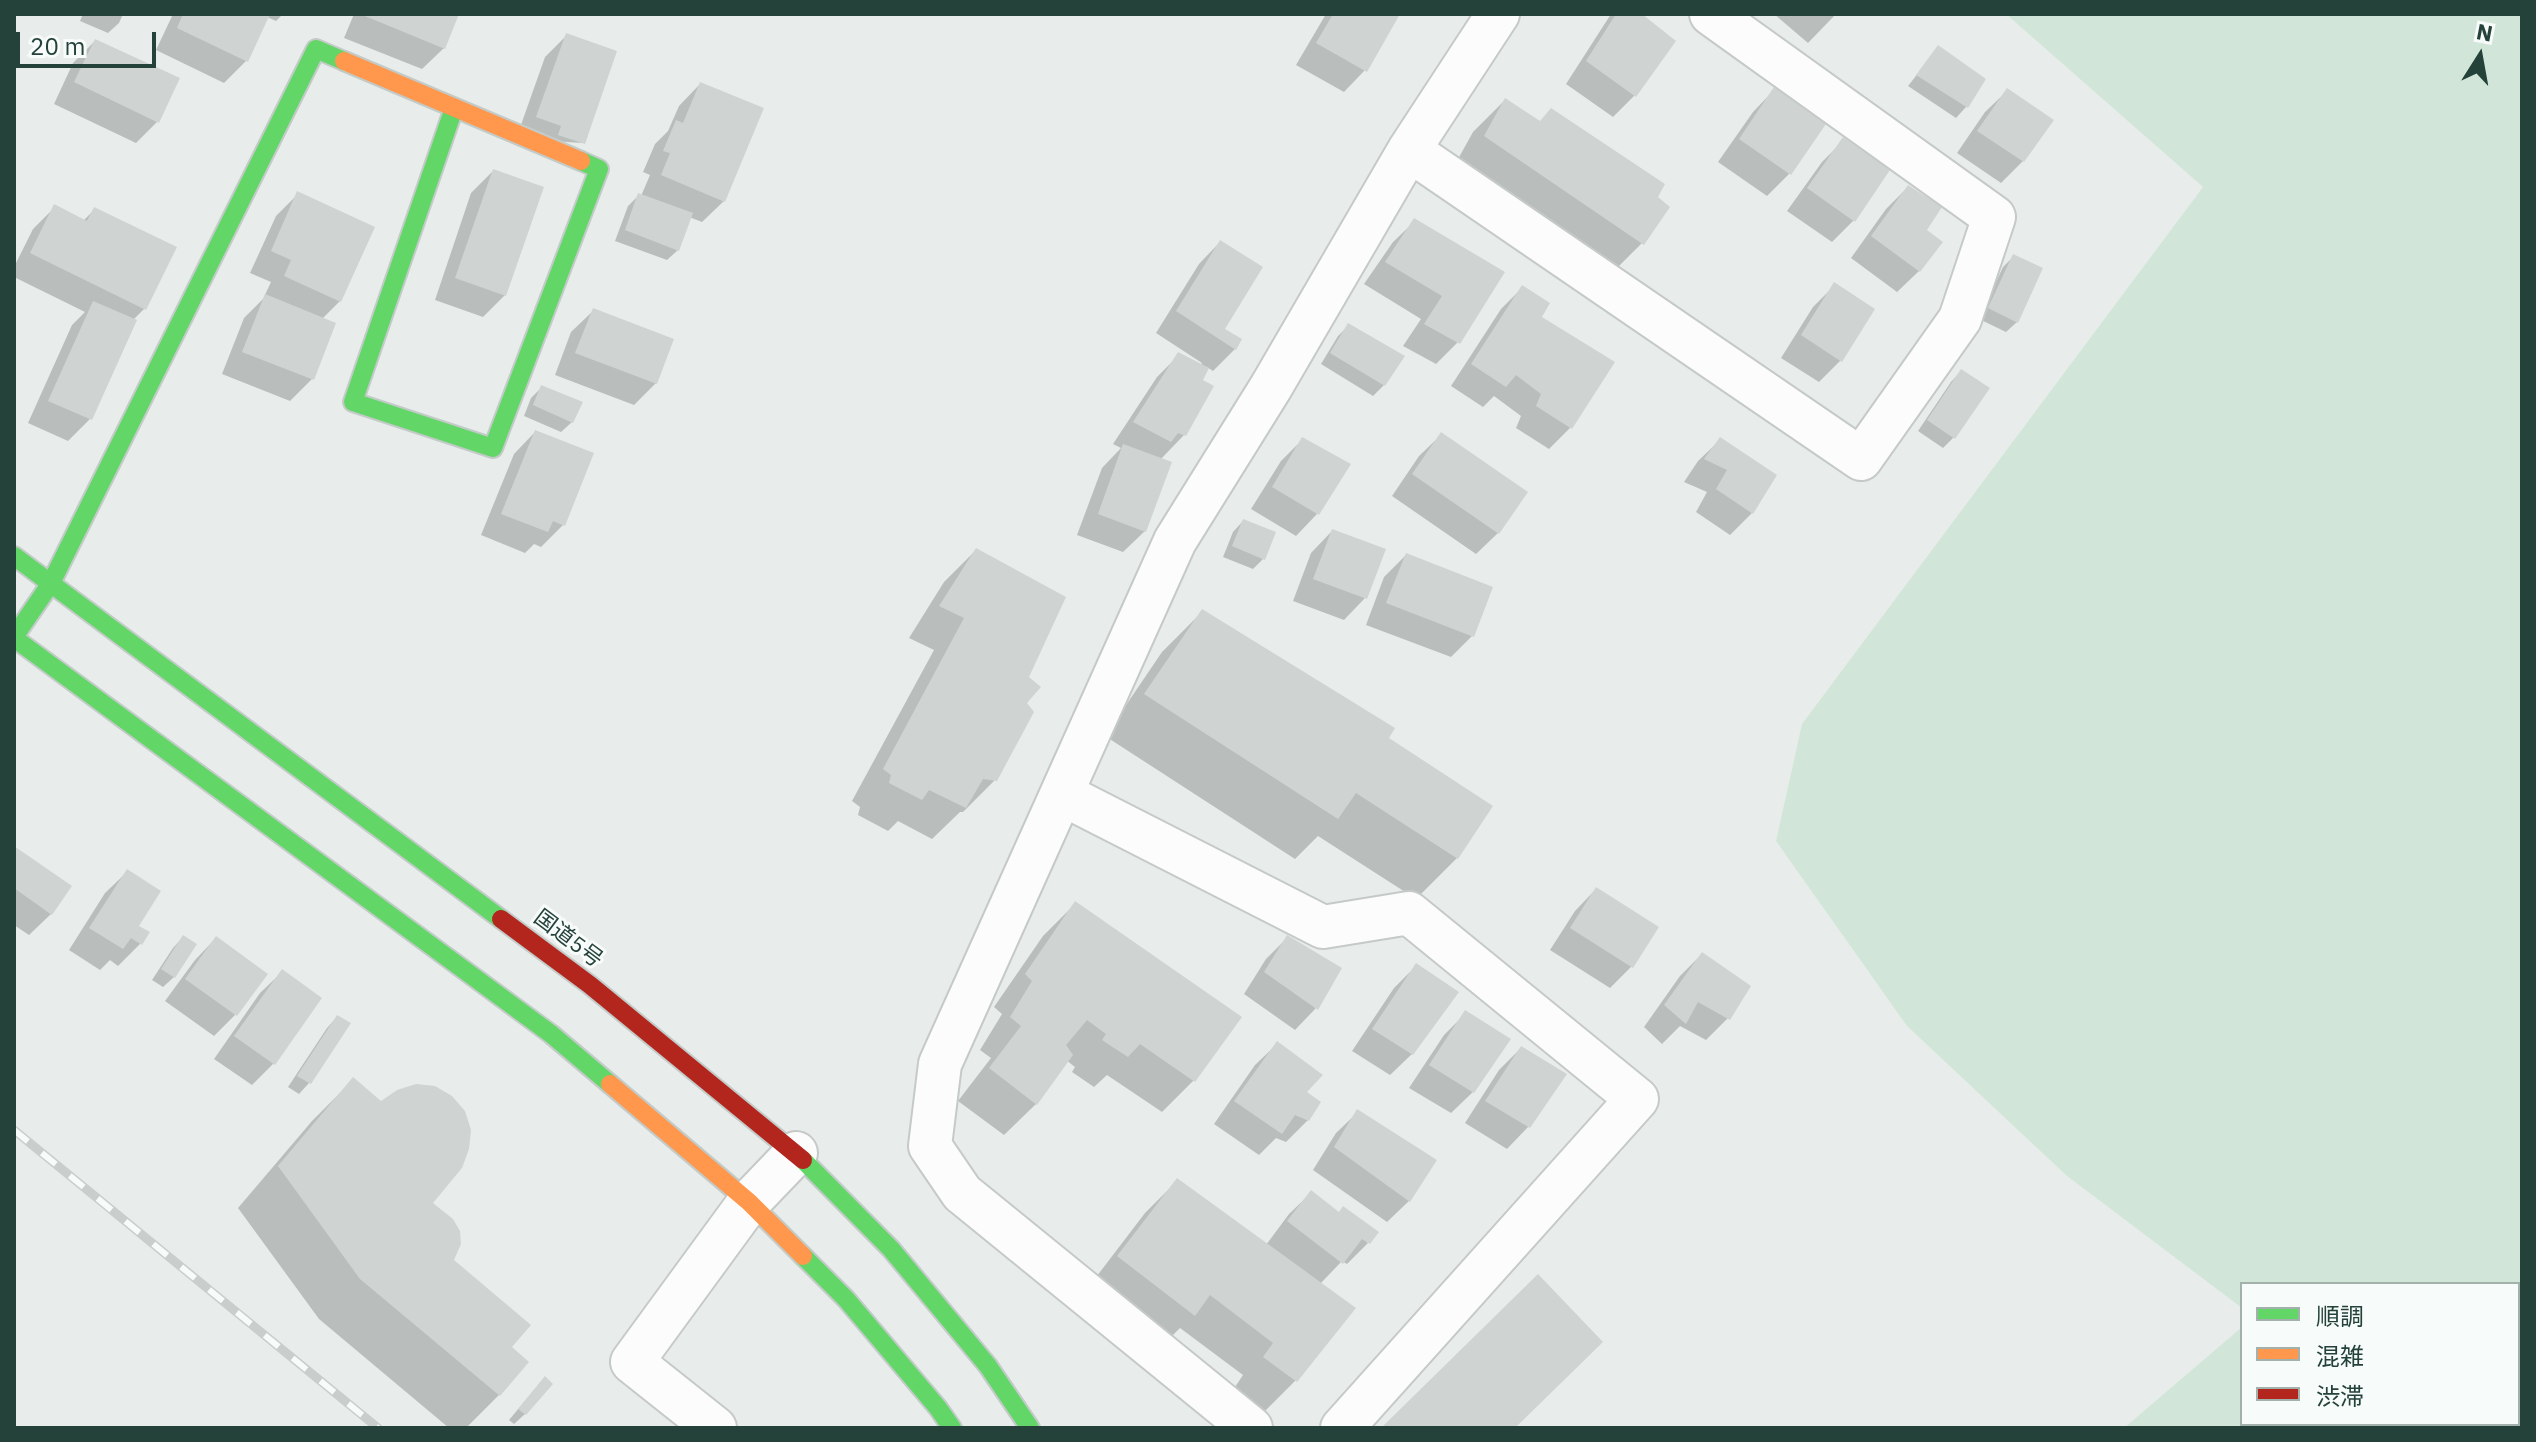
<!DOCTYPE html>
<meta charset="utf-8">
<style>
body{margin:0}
#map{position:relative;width:2536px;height:1442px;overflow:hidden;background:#e8edeb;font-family:"IBM Plex Sans","Noto Sans JP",sans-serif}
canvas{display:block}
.frame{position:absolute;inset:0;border:16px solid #24423a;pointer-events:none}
.legend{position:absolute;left:2240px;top:1282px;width:280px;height:144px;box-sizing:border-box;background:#f7fbf9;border:2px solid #a3b1ad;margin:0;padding:10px 14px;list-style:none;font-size:24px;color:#24423a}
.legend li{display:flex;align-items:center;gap:16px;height:40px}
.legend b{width:40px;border:2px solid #a3b1ad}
.north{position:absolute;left:2440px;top:16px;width:80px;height:80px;-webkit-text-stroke:6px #f7fbf9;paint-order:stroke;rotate:11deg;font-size:22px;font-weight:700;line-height:32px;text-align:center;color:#24423a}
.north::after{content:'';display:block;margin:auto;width:28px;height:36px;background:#24423a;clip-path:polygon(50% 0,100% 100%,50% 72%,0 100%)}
.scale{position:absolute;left:16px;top:32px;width:140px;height:36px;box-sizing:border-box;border:4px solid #24423a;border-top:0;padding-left:10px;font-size:24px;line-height:28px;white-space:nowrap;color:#24423a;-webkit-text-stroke:6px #f7fbf9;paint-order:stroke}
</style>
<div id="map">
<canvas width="2536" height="1442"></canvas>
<div class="frame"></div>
<ul class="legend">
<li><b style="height:10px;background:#63d668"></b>順調</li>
<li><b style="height:10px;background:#ff974d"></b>混雑</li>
<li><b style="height:10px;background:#b3261e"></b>渋滞</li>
</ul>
<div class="north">N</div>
<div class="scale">20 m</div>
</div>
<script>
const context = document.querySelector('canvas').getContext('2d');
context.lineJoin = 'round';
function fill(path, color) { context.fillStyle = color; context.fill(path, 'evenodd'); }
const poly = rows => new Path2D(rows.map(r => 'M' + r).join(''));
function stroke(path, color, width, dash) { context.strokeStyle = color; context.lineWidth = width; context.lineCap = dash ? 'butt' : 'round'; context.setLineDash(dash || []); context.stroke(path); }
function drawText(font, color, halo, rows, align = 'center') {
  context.font = font + ' "IBM Plex Sans","Noto Sans JP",sans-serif'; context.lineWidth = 6; context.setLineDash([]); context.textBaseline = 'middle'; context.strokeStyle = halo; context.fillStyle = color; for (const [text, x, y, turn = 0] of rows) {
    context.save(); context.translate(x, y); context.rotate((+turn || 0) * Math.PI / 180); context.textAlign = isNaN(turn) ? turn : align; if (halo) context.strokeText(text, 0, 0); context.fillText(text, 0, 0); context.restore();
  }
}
fill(poly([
 [2006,14,2522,14,2522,1428,2124,1428,2242,1327,2242,1424,2518,1424,2518,1284,2242,1284,2242,1308,2067,1176,1907,1026,1776,841,1802,724,2203,187]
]), '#d1e6d8');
fill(poly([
 [83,14,123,14,119,23,108,33,80,21],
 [173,14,283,14,276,21,267,17,246,61,224,83,156,50],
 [354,14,457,14,444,48,422,69,344,38],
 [1326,14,1398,14,1365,70,1344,92,1296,65],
 [1611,14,1639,14,1634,96,1613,117,1566,84],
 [1774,14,1836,14,1808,43],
 [567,35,583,143,516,139,545,57],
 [95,41,158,121,136,143,54,104,73,63],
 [1938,48,1984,80,1966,107,1956,118,1908,86],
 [700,84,724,201,702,222,689,217,678,250,667,260,615,241,628,206,639,195,641,196,650,175,643,172,655,144,668,131,679,106],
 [1774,90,1823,125,1789,174,1767,196,1718,162,1753,112],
 [2007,91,2023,161,2001,183,1957,153,1985,112],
 [1505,100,1656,197,1642,243,1610,275,1453,168,1473,132],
 [1844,140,1888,171,1853,221,1832,242,1787,211,1822,162],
 [493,171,505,295,483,317,435,300,471,193],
 [1908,187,1924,231,1919,271,1897,292,1851,258,1886,209],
 [298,194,340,301,322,319,312,379,290,401,222,374,244,318,263,299,271,282,250,273,276,216],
 [55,207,83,221,95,209,145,308,132,321,90,419,68,441,28,423,72,325,85,312,14,277,14,267,33,229],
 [1415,221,1502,272,1458,342,1436,364,1403,346,1421,319,1364,284,1393,242],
 [1220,242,1222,330,1235,349,1213,371,1207,367,1200,381,1184,435,1160,460,1145,531,1123,552,1077,535,1102,468,1121,448,1113,444,1157,377,1179,355,1200,366,1202,363,1156,333,1199,264],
 [2013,257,2017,322,2006,332,1979,319,2003,267],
 [1835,285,1841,360,1819,382,1781,358,1813,307],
 [1522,288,1539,317,1570,428,1549,449,1516,428,1521,416,1494,396,1483,407,1451,386,1501,309],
 [593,311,656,383,634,405,555,375,571,332],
 [1349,325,1384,385,1373,396,1321,364,1338,336],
 [1961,371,1987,388,1953,438,1943,448,1918,431,1951,382],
 [542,387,572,422,561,432,524,416,531,398],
 [535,432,563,525,541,547,534,544,525,553,481,535,514,454],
 [1441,435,1498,533,1476,554,1392,496,1419,456],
 [1303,439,1348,465,1317,514,1296,536,1251,509,1281,461],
 [1720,440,1752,513,1730,535,1696,512,1707,492,1684,482,1698,461],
 [1243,521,1263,559,1253,569,1223,557,1233,532],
 [1332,531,1365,598,1344,620,1293,601,1311,553],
 [976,550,1027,677,1025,703,995,780,963,812,960,812,932,839,898,821,888,831,858,815,860,807,852,801,934,650,909,638,944,582],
 [1406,555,1472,636,1451,657,1366,625,1384,577],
 [1203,611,1386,738,1457,858,1416,899,1318,836,1295,859,1105,736,1162,652],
 [14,848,51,914,29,935,14,925],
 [127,872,136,926,147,933,140,944,118,966,110,960,100,970,69,950,105,893],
 [1596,889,1632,966,1610,988,1550,950,1575,911],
 [1075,904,1194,1080,1162,1112,1107,1075,1094,1087,1072,1072,1075,1067,1066,1060,1036,1104,1004,1135,958,1101,991,1058,980,1050,1002,1014,994,1007,1043,936],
 [183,937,174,977,163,987,152,980,173,948],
 [1288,937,1316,1008,1295,1030,1244,994,1266,959],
 [216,938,235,1015,214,1036,165,1001,195,960],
 [1702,954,1728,1018,1706,1040,1680,1026,1662,1044,1644,1027,1680,976],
 [1416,966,1412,1054,1390,1075,1352,1051,1394,988],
 [282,972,274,1063,252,1085,214,1059,260,993],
 [1466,1013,1473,1092,1451,1113,1409,1088,1444,1035],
 [337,1017,348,1024,309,1083,299,1094,288,1087,327,1028],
 [1277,1044,1304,1093,1308,1120,1286,1142,1276,1138,1259,1155,1214,1124,1255,1065],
 [1521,1048,1564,1075,1528,1127,1507,1149,1465,1123,1499,1070],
 [353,1080,431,1203,451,1260,509,1347,526,1362,499,1395,466,1428,449,1428,319,1319,238,1208,312,1121],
 [1358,1112,1409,1201,1387,1222,1313,1170,1336,1133],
 [1177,1181,1266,1245,1289,1214,1311,1193,1368,1243,1347,1264,1342,1261,1320,1284,1353,1308,1295,1381,1263,1413,1233,1390,1243,1375,1180,1328,1161,1347,1087,1289,1145,1213],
 [534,1390,525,1414,514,1424,509,1420]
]), '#0003');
fill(poly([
 [183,14,270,14,248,62,177,28],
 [366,14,459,14,445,49,365,16],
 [1333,14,1400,14,1367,72,1316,43],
 [1616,14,1642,14,1676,41,1636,97,1586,61],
 [566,33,617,51,585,144,558,135,561,126,536,117],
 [95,39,180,78,159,123,74,82],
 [1938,45,1986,79,1968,108,1916,75],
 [700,82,764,108,725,202,661,175,670,153,663,151,676,120,683,123],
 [1774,87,1826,124,1791,175,1739,139],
 [2007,88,2054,120,2024,162,1977,131],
 [1505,98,1540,121,1551,108,1665,184,1658,197,1670,207,1644,245,1484,136],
 [1843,137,1890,170,1855,222,1807,188],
 [493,169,544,187,506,296,455,278],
 [1908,185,1942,207,1927,230,1943,242,1920,272,1871,236],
 [297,191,375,227,341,302,284,276,291,260,271,251],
 [638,193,693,213,679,251,625,230],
 [54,204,87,221,94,207,177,247,146,310,30,253],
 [1414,218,1505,272,1460,344,1424,324,1442,296,1385,262],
 [1220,240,1263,267,1225,329,1242,339,1236,350,1176,311],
 [2013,254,2043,268,2018,323,1988,308],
 [1834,282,1875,309,1842,362,1801,335],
 [1522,285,1550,303,1542,317,1615,362,1572,429,1536,406,1541,394,1516,375,1506,387,1471,364],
 [265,294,336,323,314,380,242,352],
 [93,301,137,320,92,420,48,401],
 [593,308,674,339,657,384,575,353],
 [1348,323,1405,356,1385,386,1330,353],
 [1178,352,1209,368,1203,380,1214,386,1186,436,1178,433,1171,442,1133,422],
 [1961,369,1990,388,1955,439,1927,420],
 [541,385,583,402,573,423,533,405],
 [535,430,594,453,565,526,553,521,548,532,501,514],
 [1441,432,1528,492,1499,534,1412,474],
 [1302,437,1351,464,1319,515,1272,487],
 [1720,437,1777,475,1753,514,1716,489,1727,470,1704,459],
 [1123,444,1172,462,1146,532,1098,514],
 [1243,519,1276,532,1265,560,1232,546],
 [1332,529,1386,549,1367,599,1313,579],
 [976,548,1066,597,1029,677,1041,687,1027,703,1034,712,997,781,983,779,966,808,929,790,922,800,889,783,891,775,883,769,964,618,939,606],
 [1406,553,1493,587,1474,637,1386,603],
 [1202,609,1395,728,1389,738,1493,806,1458,859,1356,793,1338,819,1144,694],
 [14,846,72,886,52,915,14,888],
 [127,869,161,891,139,926,150,932,142,945,131,938,123,949,89,928],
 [1596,887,1659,927,1633,968,1570,928],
 [1075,901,1242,1017,1195,1082,1140,1044,1128,1057,1102,1040,1106,1034,1087,1020,1066,1045,1073,1055,1037,1105,989,1068,1021,1026,1010,1017,1032,981,1025,974],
 [183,935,197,944,175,978,161,969],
 [1287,935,1342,968,1318,1010,1264,972],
 [216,936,268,974,237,1016,185,979],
 [1702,952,1751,986,1730,1020,1698,1002,1686,1024,1664,1005],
 [1416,963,1459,992,1413,1055,1372,1029],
 [282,969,322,998,275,1065,234,1036],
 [1465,1010,1511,1039,1474,1093,1429,1065],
 [337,1015,351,1023,311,1084,297,1076],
 [1277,1041,1323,1075,1307,1092,1321,1102,1309,1121,1295,1115,1282,1134,1234,1101],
 [1521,1046,1567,1074,1530,1128,1485,1101],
 [353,1077,381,1101,397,1090,416,1084,435,1086,452,1096,465,1111,471,1130,469,1149,462,1168,433,1203,453,1219,460,1231,461,1244,454,1260,531,1325,512,1347,529,1362,500,1396,360,1279,278,1166],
 [1357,1109,1437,1160,1410,1202,1334,1147],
 [1177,1178,1356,1308,1297,1382,1263,1357,1273,1343,1210,1295,1195,1316,1117,1256],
 [1311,1190,1339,1212,1343,1206,1379,1232,1370,1244,1362,1239,1343,1264,1287,1221],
 [1538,1274,1603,1342,1515,1428,1381,1428],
 [545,1376,553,1384,526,1415,518,1409]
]), '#cfd4d2');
const street = poly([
 [1409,150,1861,459,1960,319,1994,217,1711,14],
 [1062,794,1323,927,1409,913,1637,1099,1342,1428],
 [715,1428,632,1362,749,1202,796,1153],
 [1251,1428,962,1193,930,1146,940,1064,1175,541,1271,387,1409,150,1498,14]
]);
const fast = poly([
 [454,108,353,402,493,448,599,169,581,161],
 [14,556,501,919],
 [14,637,51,583,316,49,344,61],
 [14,638,551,1034,610,1084],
 [803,1160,891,1249,988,1366,1030,1428],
 [803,1256,846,1299,938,1408,952,1428]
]);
const slow = poly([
 [344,61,581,161],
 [610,1084,749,1202,803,1256]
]);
const jam = poly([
 [501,919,590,985,803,1160]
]);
stroke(street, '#c5cac8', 46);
stroke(fast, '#c3cbc8', 22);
stroke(slow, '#c3cbc8', 22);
stroke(jam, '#c3cbc8', 22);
stroke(street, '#fcfcfc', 42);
stroke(fast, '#63d668', 18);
stroke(slow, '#ff974d', 18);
stroke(jam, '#b3261e', 18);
const rail = poly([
 [14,1130,378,1428]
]);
stroke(rail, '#c9cdcc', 9);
stroke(rail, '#f7fbf9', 6, [18]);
drawText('22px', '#24423a', '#f7fbf9', [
 ["国道5号",568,939,37]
]);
</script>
